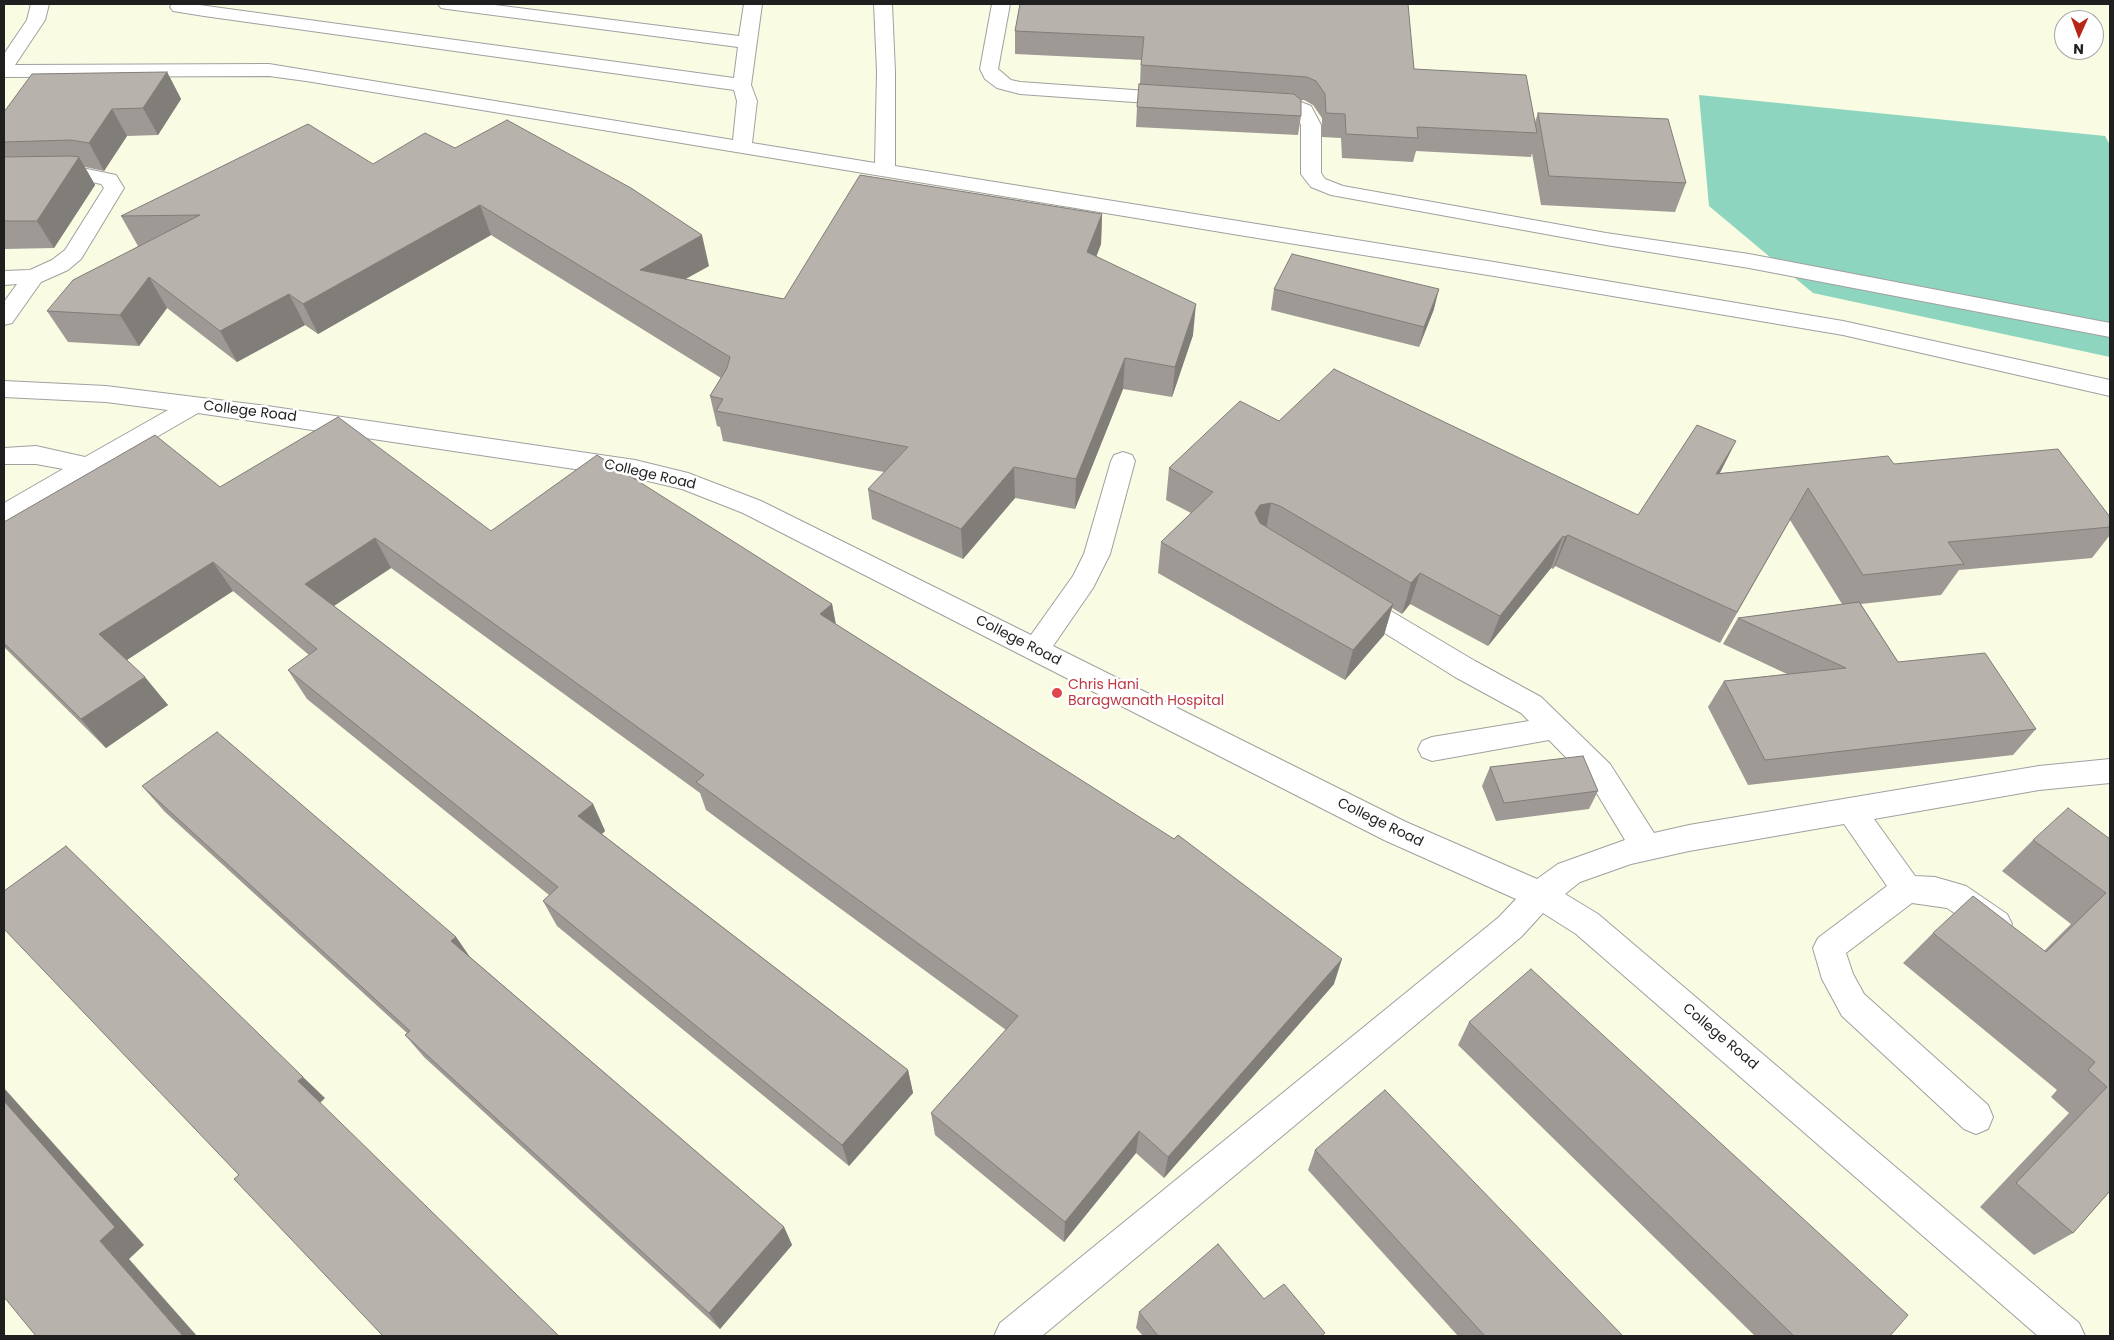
<!DOCTYPE html>
<style>
body{margin:0}
#map{position:relative;width:2114px;height:1340px;overflow:hidden;background:#efede7;font-family:Poppins,sans-serif}
canvas{display:block}
.frame{position:absolute;inset:0;border:5px solid #1f1f1f;pointer-events:none}
.north{position:absolute;left:2054px;top:10px;width:50px;height:50px;box-sizing:border-box;background:#fff;border:1px solid #a5a5a5;border-radius:50%;rotate:182deg;font-size:14px;font-weight:700;line-height:20px;text-align:center;color:#1f1f1f}
.north::after{content:'';display:block;margin:auto;width:18px;height:22px;background:#b72517;clip-path:polygon(50% 0,100% 100%,50% 72%,0 100%)}
</style>
<div id="map">
<canvas width="2114" height="1340"></canvas>
<div class="frame"></div>
<div class="north">N</div>
</div>
<script>
const context = document.querySelector('canvas').getContext('2d');
context.lineJoin = 'round';
function fill(path, color) { context.fillStyle = color; context.fill(path, 'evenodd'); }
const poly = rows => new Path2D(rows.map(r => 'M' + r).join(''));
function stroke(path, color, width, dash) { context.strokeStyle = color; context.lineWidth = width; context.lineCap = dash ? 'butt' : 'round'; context.setLineDash(dash || []); context.stroke(path); }
function drawText(font, color, halo, rows, align = 'center') {
  context.font = font + ' Poppins,sans-serif'; context.lineWidth = 5; context.setLineDash([]); context.textBaseline = 'middle'; context.strokeStyle = halo; context.fillStyle = color; for (const [text, x, y, turn = 0] of rows) {
    context.save(); context.translate(x, y); context.rotate((+turn || 0) * Math.PI / 180); context.textAlign = isNaN(turn) ? turn : align; if (halo) context.strokeText(text, 0, 0); context.fillText(text, 0, 0); context.restore();
  }
}
fill(poly([
 [4,4,2110,4,2110,1336,4,1336],
 [2064,20,2094,20,2094,50,2064,50]
]), '#f9fbe3');
fill(poly([
 [1699,95,2105,136,2110,145,2110,357,1813,293,1709,206]
]), '#8ed5bf');
const minor = poly([
 [31,4,49,4,45,20,15,65,269,64,733,140,737,101,734,90,204,16,173,11,170,7,172,4,192,4,734,78,738,47,447,9,441,8,438,4,487,4,739,36,744,4,762,4,751,85,757,101,752,143,875,163,877,72,874,4,892,4,895,72,895,166,1494,262,1843,321,2110,380,2110,396,1843,335,1494,276,1245,236,306,81,269,76,4,77,4,54,27,20,31,4],
 [992,4,1010,4,998,69,1011,80,1020,82,1176,93,1183,95,1186,99,1183,103,1176,105,1020,94,997,88,985,79,980,69,992,4],
 [1264,98,1296,100,1311,106,1321,125,1321,173,1325,179,1343,186,1606,233,1749,254,2110,323,2110,337,1749,268,1606,245,1331,195,1311,187,1301,174,1301,125,1296,113,1257,108,1254,104,1257,100,1264,98],
 [87,169,116,175,124,188,81,259,68,270,41,282,12,323,4,325,4,302,17,284,4,285,4,271,30,270,52,260,65,250,104,188,101,184,87,181,4,183,4,171,87,169],
 [4,381,106,386,267,406,635,460,688,473,761,501,1031,635,1073,576,1084,554,1111,461,1114,455,1123,452,1132,455,1135,461,1110,554,1093,588,1053,646,1406,822,1537,879,1558,864,1625,840,1590,782,1549,740,1432,761,1422,757,1418,749,1422,741,1432,737,1529,721,1521,713,1455,677,1346,609,1342,602,1346,595,1355,592,1364,595,1475,661,1541,697,1610,764,1654,833,1689,825,2039,766,2110,759,2110,783,2039,790,1874,819,1915,876,1935,877,1966,886,2007,914,2012,924,2007,934,1996,938,1985,934,1947,908,1912,903,1846,953,1853,974,1864,994,1988,1105,1993,1117,1988,1129,1976,1134,1964,1129,1842,1016,1822,979,1813,948,1818,938,1887,886,1844,824,1689,851,1631,864,1580,882,1565,894,1598,914,2079,1323,2085,1336,2038,1336,1576,934,1543,913,1521,937,1042,1336,994,1336,1000,1323,1499,917,1516,899,1384,840,743,513,682,489,635,478,198,413,13,520,4,523,4,503,63,469,36,464,4,464,4,448,36,446,85,457,168,410,106,402,4,397,4,381]
]);
stroke(minor, '#a0a0a0', 2);
fill(minor, '#fff');
fill(poly([
 [1020,4,1414,69,1535,122,1538,113,1686,183,1675,212,1541,205,1532,153,1531,157,1416,151,1413,162,1342,158,1341,138,1322,137,1322,118,1313,105,1304,100,1301,100,1301,116,1298,135,1136,127,1137,107,1140,84,1141,60,1015,54,1015,31],
 [167,72,181,99,158,135,127,136,104,171,85,167,95,185,54,248,4,249,4,112],
 [455,148,709,266,685,279,784,299,1102,214,1101,244,1096,256,1193,335,1172,397,1123,389,1075,509,1015,498,963,559,872,519,868,489,884,472,723,441,720,427,717,426,710,396,721,378,491,235,318,334,305,325,237,362,167,308,139,346,68,342,47,311,138,246,121,216,373,164],
 [1274,289,1434,309,1419,347,1271,310],
 [1279,421,1638,515,1720,473,1894,464,2110,517,2110,535,2092,558,1959,570,1941,595,1861,604,1898,662,2036,729,2013,755,1748,785,1708,707,1724,681,1787,674,1723,644,1738,618,1842,604,1790,520,1720,643,1555,566,1553,569,1551,568,1488,646,1410,604,1402,614,1392,608,1384,635,1345,680,1158,573,1161,542,1191,513,1166,500,1169,468],
 [220,487,491,531,832,604,836,624,1334,984,1164,1178,1136,1153,1064,1242,935,1135,931,1113,1006,1030,706,810,700,793,391,568,334,606,593,804,605,831,602,834,908,1070,913,1093,849,1166,557,926,543,901,549,895,307,699,288,670,309,655,233,591,127,660,168,705,106,748,4,647,4,522],
 [1490,767,1598,791,1589,809,1496,821,1482,786],
 [142,786,456,937,469,956,784,1227,792,1245,720,1329,424,1057,405,1035,407,1033,165,812],
 [2110,839,2110,1191,2073,1233,2034,1255,1980,1207,2069,1113,2051,1097,2057,1090,1903,963,1933,933,2044,951,2071,924,2002,871,2033,840],
 [1469,1022,1890,1336,1755,1336,1458,1045],
 [1315,1150,1623,1336,1458,1336,1308,1170],
 [1264,1299,1323,1336,1143,1336,1136,1328,1139,1312]
]), '#9e9995');
fill(poly([
 [167,72,181,99,158,135,143,108],
 [112,109,127,136,104,171,89,143],
 [79,157,95,185,54,248,37,221],
 [480,205,491,235,318,334,303,304],
 [1102,214,1101,244,1087,282,1087,252],
 [702,235,709,266,648,300,640,270],
 [149,277,167,308,139,346,120,315],
 [1439,289,1434,309,1419,347,1424,327],
 [289,294,305,325,237,362,220,331],
 [1196,304,1193,335,1172,397,1175,367],
 [1125,358,1123,389,1075,509,1076,479],
 [1736,441,1720,473,1700,506,1716,474],
 [1014,467,1015,498,963,559,961,529],
 [1271,503,1265,535,1255,513,1260,505],
 [1568,535,1555,566,1553,569,1565,537],
 [1563,536,1551,568,1488,646,1500,616],
 [375,538,391,568,323,613,305,584],
 [213,562,233,591,122,663,99,634],
 [1420,573,1410,604,1402,614,1411,583],
 [832,604,837,633,820,614],
 [1393,604,1384,635,1345,680,1353,650],
 [145,677,168,705,106,748,81,719],
 [593,804,605,831,591,843,578,816],
 [456,937,472,960,451,941],
 [1342,959,1334,984,1164,1178,1168,1157],
 [908,1070,913,1093,849,1166,842,1145],
 [303,1077,325,1098,320,1103,298,1081],
 [4,1088,144,1245,129,1259,197,1336,183,1336,100,1241,4,1101],
 [1139,1131,1136,1153,1064,1242,1065,1222],
 [784,1227,792,1245,720,1329,709,1313]
]), '#817d79');
const building = poly([
 [1020,4,1408,4,1414,69,1526,75,1537,133,1417,127,1418,138,1346,134,1345,114,1326,113,1325,94,1316,81,1307,77,1141,65,1144,37,1015,31,1020,4],
 [167,72,143,108,112,109,89,143,71,140,4,142,4,112,32,74,167,72],
 [1139,84,1294,94,1301,100,1301,116,1137,107,1139,84],
 [1538,113,1668,119,1686,183,1549,176,1538,113],
 [507,120,631,188,702,235,640,270,784,299,860,175,1102,214,1087,252,1196,304,1175,367,1125,358,1076,479,1014,467,961,529,868,489,908,447,716,411,723,399,710,396,727,368,730,357,480,205,303,304,289,294,220,331,149,277,120,315,47,311,73,280,200,215,121,216,308,124,373,164,425,133,455,148,507,120],
 [71,156,79,157,37,221,4,221,4,157,71,156],
 [1292,254,1439,289,1424,327,1274,289,1292,254],
 [1334,369,1638,515,1697,425,1736,441,1716,474,1888,456,1894,464,2058,449,2110,517,2110,527,1948,542,1964,564,1863,575,1808,488,1737,612,1568,535,1565,537,1563,536,1500,616,1420,573,1411,583,1280,506,1271,503,1260,505,1255,513,1260,523,1393,604,1353,650,1161,542,1213,492,1169,468,1240,401,1279,421,1334,369],
 [338,417,491,531,597,455,832,604,820,614,1174,839,1178,835,1342,959,1168,1157,1139,1131,1065,1222,931,1113,1018,1016,696,782,704,775,375,538,305,584,593,804,578,816,908,1070,842,1145,543,901,558,887,288,670,317,649,213,562,99,634,145,677,81,719,4,643,4,522,155,435,220,487,338,417],
 [1859,602,1898,662,1985,653,2036,729,1765,760,1724,681,1846,668,1738,618,1859,602],
 [217,732,456,937,451,941,784,1227,709,1313,405,1035,410,1031,142,786,217,732],
 [1583,756,1598,791,1504,803,1490,767,1583,756],
 [2068,808,2110,839,2110,1191,2073,1233,2016,1183,2107,1087,2088,1070,2095,1062,1933,933,1973,896,2046,952,2106,893,2033,840,2068,808],
 [66,846,303,1077,298,1081,559,1336,383,1336,234,1179,239,1175,4,929,4,891,66,846],
 [1531,969,1908,1315,1890,1336,1794,1336,1469,1022,1531,969],
 [1385,1090,1623,1336,1485,1336,1315,1150,1385,1090],
 [4,1101,115,1227,100,1241,183,1336,36,1336,4,1297,4,1101],
 [1218,1244,1264,1299,1284,1284,1325,1333,1321,1336,1158,1336,1139,1312,1218,1244]
]);
fill(building, '#b8b2ad');
stroke(building, '#817d79', 1);
for (const [x, y, r, color] of [
 [1057,693,6,"#e0444e"]
]) { const dot = new Path2D(); dot.arc(x, y, r, 0, 2 * Math.PI); context.fillStyle = color; context.fill(dot); stroke(dot, '#fff', 2); }
drawText('14px', '#1f1f1f', '#fff', [
 ["College Road",250,412,7],
 ["College Road",650,475,13],
 ["College Road",1018,641,27],
 ["College Road",1380,823,26],
 ["College Road",1720,1037,40]
]);
drawText('14px', '#be3a42', '#fff', [
 ["Chris Hani",1068,685],
 ["Baragwanath Hospital",1068,701]
], 'left');
</script>
